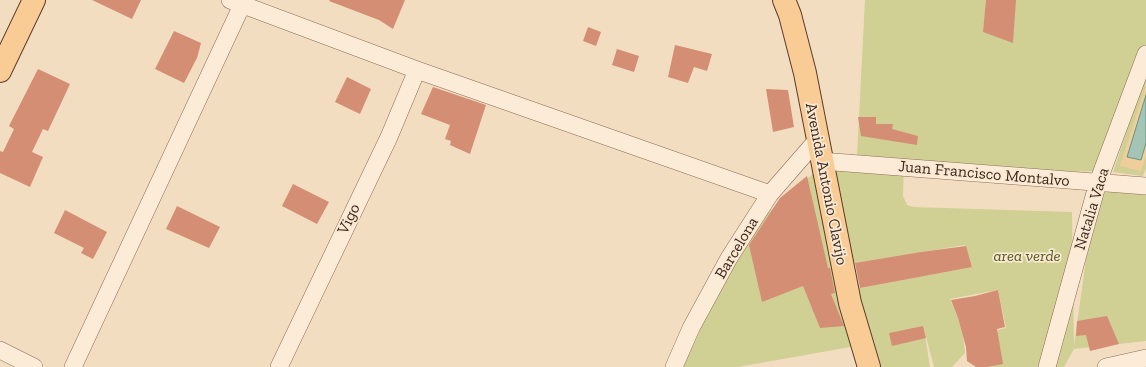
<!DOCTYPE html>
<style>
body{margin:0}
canvas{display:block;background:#f2ddc1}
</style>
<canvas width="1146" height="367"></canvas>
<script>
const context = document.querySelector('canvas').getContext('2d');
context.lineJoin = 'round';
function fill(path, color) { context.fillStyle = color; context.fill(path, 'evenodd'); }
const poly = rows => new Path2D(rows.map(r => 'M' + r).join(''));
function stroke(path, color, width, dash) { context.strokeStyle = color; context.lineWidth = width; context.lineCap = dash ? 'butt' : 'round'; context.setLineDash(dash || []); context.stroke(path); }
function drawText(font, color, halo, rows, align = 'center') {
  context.font = font + ' "Zilla Slab",serif'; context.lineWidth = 3.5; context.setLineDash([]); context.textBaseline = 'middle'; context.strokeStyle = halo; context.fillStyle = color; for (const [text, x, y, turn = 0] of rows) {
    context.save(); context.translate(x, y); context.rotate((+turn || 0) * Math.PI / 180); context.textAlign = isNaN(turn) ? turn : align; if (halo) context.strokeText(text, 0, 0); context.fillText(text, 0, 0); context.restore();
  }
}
fill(poly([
 [865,0,1146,0,1146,55,1105,171,1041,172,904,164,903,196,907,205,913,207,1072,212,1074,346,1086,259,1104,186,1146,190,1146,341,1074,349,1064,367,981,367,998,330,1006,328,998,290,950,299,958,318,963,336,965,353,952,367,934,367,924,329,930,367,870,367,850,290,972,266,965,245,844,265,821,161,863,161,863,155,857,155],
 [1146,73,1146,168,1143,176,1113,172],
 [815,172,856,346,738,367,683,367,704,322,756,223]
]), '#d1d094');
fill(poly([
 [1146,85,1146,156,1141,171,1120,166]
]), '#f0ce9c');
const water = poly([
 [1146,95,1146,143,1141,160,1127,157,1146,95]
]);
fill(water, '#a4c4b6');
stroke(water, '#6a9383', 1);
fill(poly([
 [92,0,141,0,132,19],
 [330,0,405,0,393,29,379,20,329,1],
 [986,0,1016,0,1013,43,983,32],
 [588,27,601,32,596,46,583,41],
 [174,31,201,43,197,58,184,83,155,69],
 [675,45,712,54,707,71,694,67,688,83,668,77],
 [617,49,639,56,634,72,612,65],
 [38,69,70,84,48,131,43,129,32,152,43,157,30,187,0,173,0,151,3,152,14,129,9,126],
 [347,77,371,89,360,114,335,102],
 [433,87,486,105,470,154,450,145,451,141,445,139,450,125,421,114],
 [766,89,788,90,794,127,773,132],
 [858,117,876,117,876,124,893,124,892,129,918,136,917,145,861,136],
 [807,176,828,268,830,268,835,293,831,294,844,326,820,328,803,286,762,302,749,245,780,198],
 [293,184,329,202,317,224,282,206],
 [177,206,220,227,209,248,166,229],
 [65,210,107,232,93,259,81,253,84,248,54,233],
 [966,246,972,267,860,288,855,263,921,252],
 [998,290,1005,327,997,329,1003,364,987,367,976,367,967,361,966,347,958,318,951,300,975,296],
 [1107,316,1119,344,1090,351,1086,335,1076,336,1077,321],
 [923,326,926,338,892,346,889,333]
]), '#d48e74');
const minor = poly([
 [230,0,417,70,770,194],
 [821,161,1146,186],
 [0,350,34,367],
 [73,367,242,5],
 [279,367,389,137,417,70],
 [674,367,691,328,729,258,770,194,817,140],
 [1047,367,1098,182,1146,54],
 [1106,367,1146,358]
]);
const major = poly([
 [784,0,790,15,805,73,850,303,869,367],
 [0,71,34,0]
]);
stroke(minor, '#8e6c57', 18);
stroke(major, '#5b3b2b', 24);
stroke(minor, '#fcebd6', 17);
stroke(major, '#f9cc96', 22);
drawText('16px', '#3c271c', '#f9e8d2', [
 ["Juan Francisco Montalvo",984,174,5],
 ["Avenida Antonio Clavijo",826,184,79],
 ["Natalia Vaca",1092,209,-73],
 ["Vigo",349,219,-64],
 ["Barcelona",737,248,-59]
]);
drawText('italic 16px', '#545a21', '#f9e8d2', [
 ["area verde",1027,256]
]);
</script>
